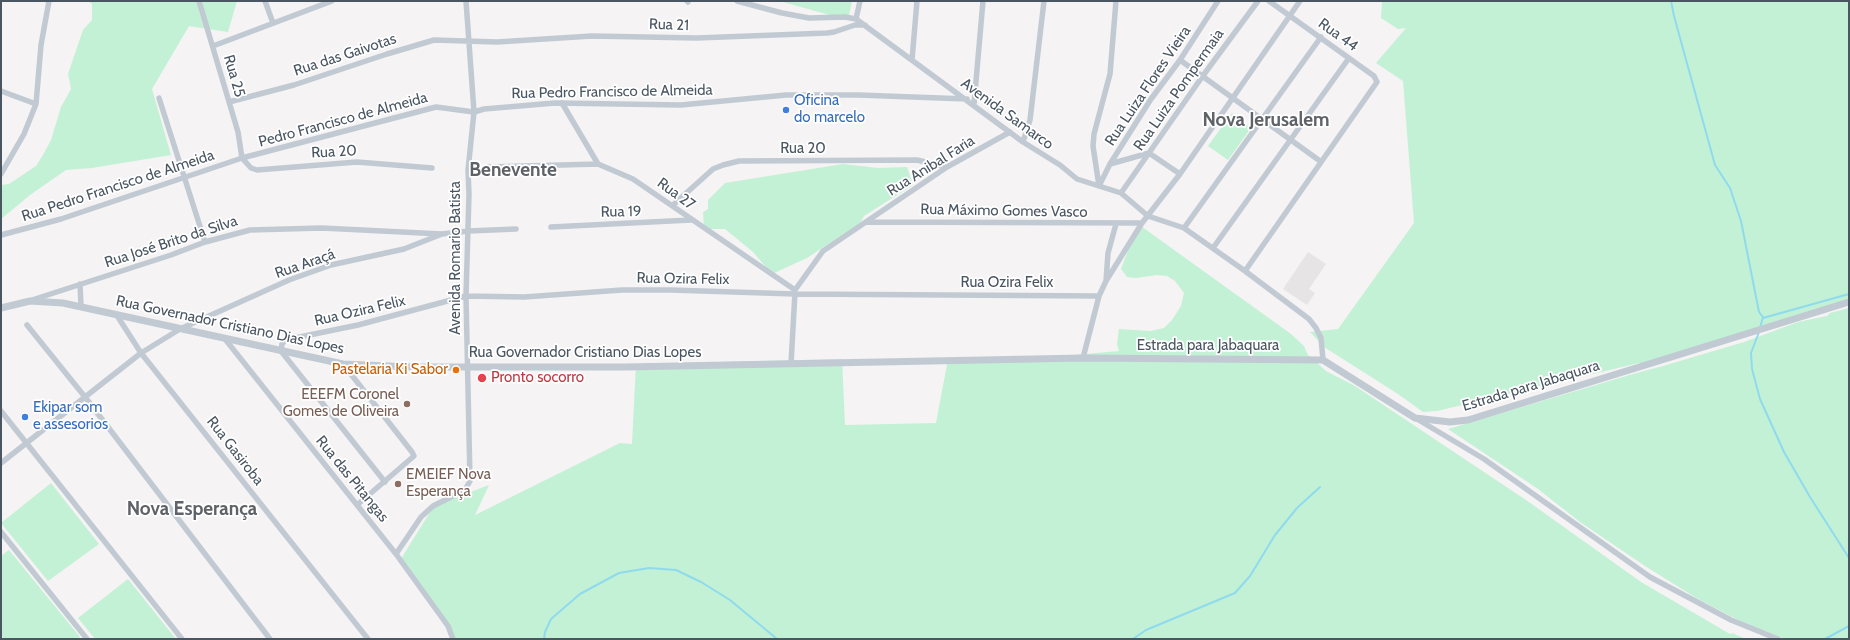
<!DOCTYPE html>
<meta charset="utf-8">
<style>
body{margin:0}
#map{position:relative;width:1850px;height:640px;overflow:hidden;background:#f5f3f3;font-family:Cabin,sans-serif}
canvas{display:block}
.frame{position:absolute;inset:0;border:2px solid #4a5661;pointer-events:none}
</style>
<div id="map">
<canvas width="1850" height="640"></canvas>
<div class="frame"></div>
</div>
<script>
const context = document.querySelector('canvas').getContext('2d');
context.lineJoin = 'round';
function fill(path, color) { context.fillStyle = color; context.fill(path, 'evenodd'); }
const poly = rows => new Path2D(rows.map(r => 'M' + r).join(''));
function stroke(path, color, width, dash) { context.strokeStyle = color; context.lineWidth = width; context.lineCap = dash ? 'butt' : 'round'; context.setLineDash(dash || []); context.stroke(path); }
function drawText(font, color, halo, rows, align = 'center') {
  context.font = font + ' Cabin,sans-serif'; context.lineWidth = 3.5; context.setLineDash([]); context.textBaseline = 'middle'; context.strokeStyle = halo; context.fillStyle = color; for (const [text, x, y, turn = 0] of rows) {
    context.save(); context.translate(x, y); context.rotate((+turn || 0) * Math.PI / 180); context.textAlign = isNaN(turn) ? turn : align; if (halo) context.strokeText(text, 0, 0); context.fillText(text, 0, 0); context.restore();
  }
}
fill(poly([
 [1308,252,1326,264,1309,289,1315,293,1307,305,1283,289]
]), '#e6e4e5');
fill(poly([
 [88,1,237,1,228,32,189,26,152,89,171,155,92,168,66,170,30,195,1,219,1,185,9,184,36,166,43,155,51,140,61,107,71,89,68,74,83,30,92,20,92,4],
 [779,1,852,1,848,20],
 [1382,1,1849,1,1849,300,1642,365,1639,363,1437,411,1423,412,1398,394,1324,347,1310,332,1338,329,1414,223,1403,81,1376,63,1406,28,1398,29,1381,18],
 [1232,113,1251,128,1228,160,1208,146],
 [843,164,878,168,907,167,913,185,864,216,860,223,807,258,772,274,753,252,725,229,704,229,703,212,708,209,708,200,725,183],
 [1138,224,1291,334,1304,346,1308,355,1326,371,1355,386,1526,500,1641,582,1730,634,1732,633,1746,639,452,639,451,632,399,562,432,509,447,501,489,485,475,515,620,443,632,444,636,364,842,359,845,425,936,423,948,359,1063,356,1119,351,1117,344,1119,329,1151,331,1164,328,1172,320,1181,306,1184,293,1175,281,1167,276,1157,275,1136,278,1127,277,1121,269],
 [1849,308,1849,639,1785,639,1742,622,1698,599,1645,566,1580,522,1538,489,1448,429,1633,374,1663,366,1744,342,1798,322,1827,316,1830,313],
 [51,483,99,544,48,581,1,523],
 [9,550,80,637,77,639,4,639,1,635,1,556],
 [128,579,176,639,95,639,78,618]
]), '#c3f1d5');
stroke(poly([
 [1671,1,1674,16,1715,165,1730,188,1741,221,1759,312,1763,317,1760,328],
 [1763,318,1849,294],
 [1759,332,1751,353,1752,369,1760,399,1784,452,1810,497,1849,558],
 [544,639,545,632,551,619,580,594,619,573,649,568,676,570,701,582,730,600,777,639],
 [1133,639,1146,630,1235,593,1250,576,1275,535,1297,508,1320,487],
 [1825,639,1849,626]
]), '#90daee', 2);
stroke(poly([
 [199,1,238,132,242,158],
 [265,1,273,23],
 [687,1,688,2],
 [737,1,782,13,809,18,845,17,856,19,1023,142,1060,165,1077,179,1121,193,1148,216,1184,228,1245,271,1309,319,1316,328,1321,338,1323,360],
 [856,19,860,1],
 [213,46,332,1],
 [912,60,917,1],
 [1180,60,1320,161],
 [1,91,36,104],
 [159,98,205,242],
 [229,102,294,85,387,54,434,40,497,42,592,36,697,38,827,33,834,32,855,25,865,25],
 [562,103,598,164,633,179,795,290],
 [974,104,983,1],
 [1023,142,1030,120,1044,1],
 [242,158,251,168,257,170,357,162,432,168],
 [1110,164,1149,153,1180,174],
 [487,167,598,164],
 [1,174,24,134,36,104,41,45,49,1],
 [1099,186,1110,164,1151,99,1180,60,1218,1],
 [1099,186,1093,146,1094,134,1110,74,1116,1],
 [1121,193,1202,77,1258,1],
 [673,205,713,169,723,165,739,161,917,160,947,167],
 [866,222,1142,223],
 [551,227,691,220],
 [1184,228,1321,37],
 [1,235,61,219,242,158,436,107,474,112,484,109,555,103,681,105,786,95,858,95,967,99],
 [1213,248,1349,58],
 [1245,271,1377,82,1374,76,1269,1],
 [1106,281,1142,223,1180,174,1300,1],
 [80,284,81,306],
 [795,290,823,251,947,167,1010,132],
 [32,300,171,255,205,242,250,230,322,228,442,234,468,231,516,229],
 [116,314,141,353,368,639],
 [27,325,85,397,270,639],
 [225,339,396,554,448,626,453,639],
 [1083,358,1099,296,1106,281,1108,253,1116,224],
 [343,364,412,452,414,456,357,505],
 [791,364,795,292],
 [1,411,182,639],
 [1417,419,1484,459,1650,577,1731,620,1778,639],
 [1,463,141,353,180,329,289,280,331,265,404,249,442,234],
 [385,482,281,351,282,344,285,340,358,325,466,296,524,297,622,290,671,290,795,294,1099,296],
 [1,532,87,639],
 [396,554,421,517,433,506,465,490,470,481,466,296,469,194,468,170,474,112,466,1]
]), '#c1cad2', 5.5);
stroke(poly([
 [1,308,30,301,63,303,343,364,412,367,626,367,1083,358,1323,360,1415,418,1450,422,1468,420,1849,302]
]), '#c1cad2', 7);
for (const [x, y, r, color] of [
 [786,110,4,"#3f7fe0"],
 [456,370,4,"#e8710a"],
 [482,378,5,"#e0444e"],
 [407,404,4,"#8d6e63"],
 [25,417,4,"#3f7fe0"],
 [398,484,4,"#8d6e63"]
]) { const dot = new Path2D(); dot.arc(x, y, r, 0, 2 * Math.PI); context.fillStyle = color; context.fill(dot); stroke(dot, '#fff', 1.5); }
drawText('15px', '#4a5661', '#fff', [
 ["Rua 21",669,25,2],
 ["Rua 44",1338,35,36],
 ["Rua das Gaivotas",345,55,-18],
 ["Rua 25",234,76,74],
 ["Rua Luiza Flores Vieira",1148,86,-56],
 ["Rua Luiza Pompermaia",1179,90,-55],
 ["Rua Pedro Francisco de Almeida",612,92,-1],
 ["Avenida Samarco",1007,114,36],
 ["Pedro Francisco de Almeida",343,120,-15],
 ["Rua 20",803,149],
 ["Rua 20",334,152,-3],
 ["Rua Anibal Faria",931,166,-32],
 ["Rua Pedro Francisco de Almeida",118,186,-18],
 ["Rua 27",676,194,36],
 ["Rua Máximo Gomes Vasco",1004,211,1],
 ["Rua 19",621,212,-1],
 ["Rua José Brito da Silva",171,242,-18],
 ["Avenida Romario Batista",456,258,-90],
 ["Rua Araçá",305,264,-19],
 ["Rua Ozira Felix",683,279,1],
 ["Rua Ozira Felix",1007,283],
 ["Rua Ozira Felix",360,311,-13],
 ["Rua Governador Cristiano Dias Lopes",230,325,12],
 ["Estrada para Jabaquara",1208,346],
 ["Rua Governador Cristiano Dias Lopes",585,353],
 ["Estrada para Jabaquara",1531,386,-17],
 ["Rua Gasiroba",235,451,52],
 ["Rua das Pitangas",352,479,51]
]);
drawText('15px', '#366cbe', '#fff', [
 ["Oficina",794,101],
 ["do marcelo",794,118],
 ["Ekipar som",33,408],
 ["e assesorios",33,425]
], 'left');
drawText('15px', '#c56008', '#fff', [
 ["Pastelaria Ki Sabor",448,370]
], 'right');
drawText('15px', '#be3a42', '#fff', [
 ["Pronto socorro",491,378]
], 'left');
drawText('15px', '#785e54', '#fff', [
 ["EEEFM Coronel",399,395],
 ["Gomes de Oliveira",399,412],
 ["EMEIEF Nova",406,475,"left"],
 ["Esperança",406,492,"left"]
], 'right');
drawText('bold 19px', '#5f6368', '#fff', [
 ["Nova Jerusalem",1266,120],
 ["Benevente",513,170],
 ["Nova Esperança",192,509]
]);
</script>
